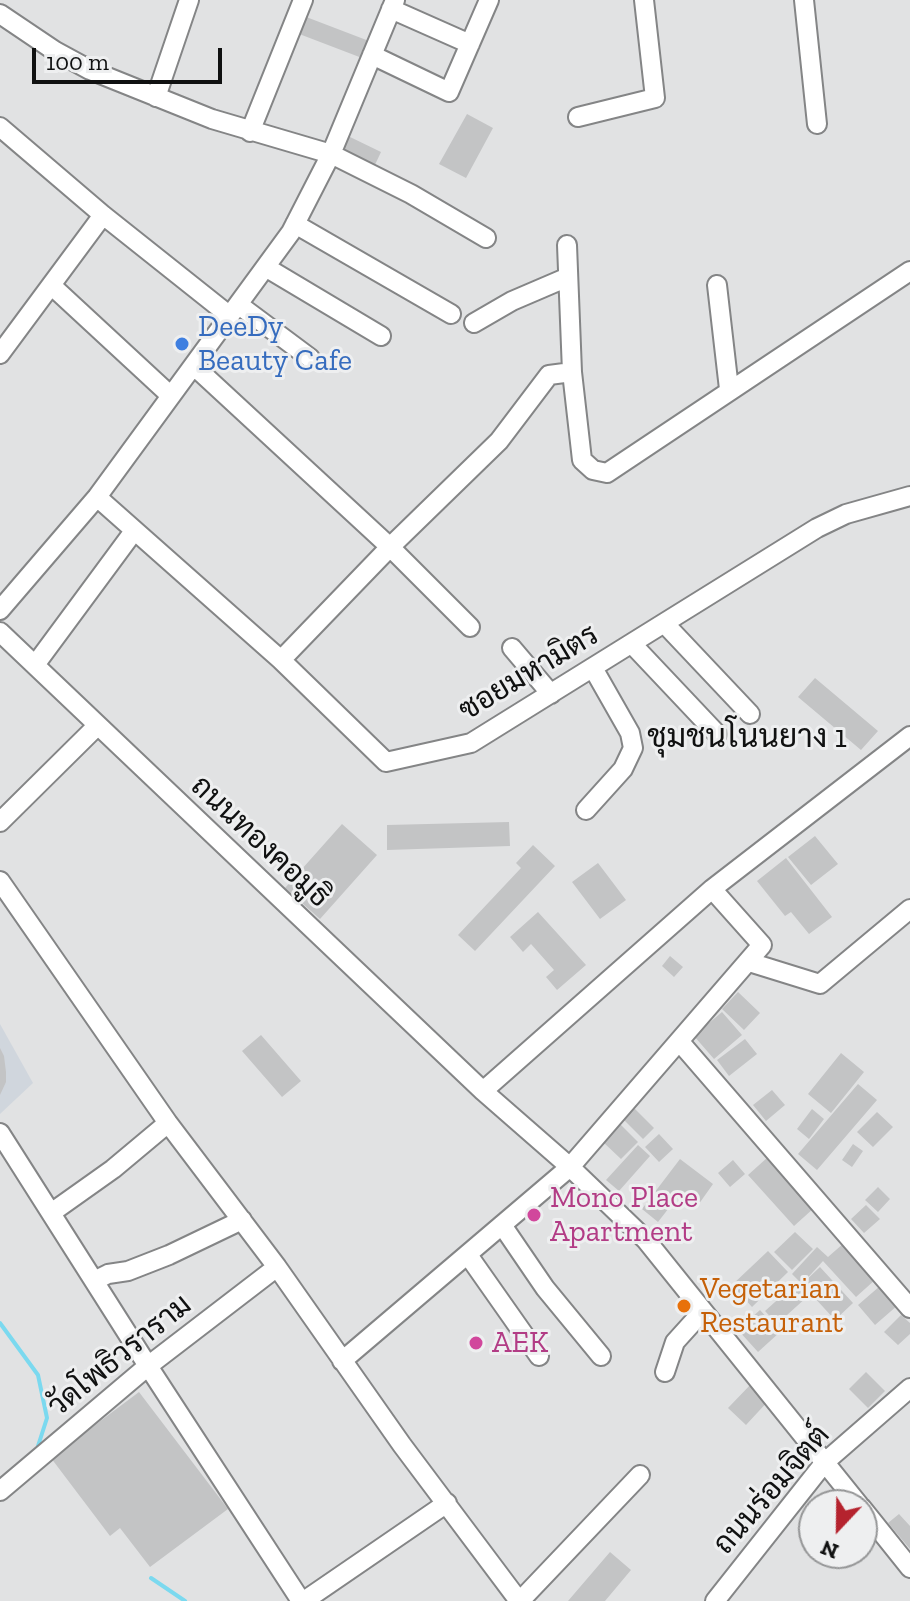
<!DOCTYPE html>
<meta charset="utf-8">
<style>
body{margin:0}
#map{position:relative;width:910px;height:1601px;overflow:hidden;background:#e1e2e3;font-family:"Zilla Slab",serif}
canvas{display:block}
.north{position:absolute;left:798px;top:1489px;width:80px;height:80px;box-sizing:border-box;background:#eeeff0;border:2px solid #959697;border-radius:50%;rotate:202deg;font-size:22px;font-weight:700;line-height:32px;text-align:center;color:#101111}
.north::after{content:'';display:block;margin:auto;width:28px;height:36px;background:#b5232e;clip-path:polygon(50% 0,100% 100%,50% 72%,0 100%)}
.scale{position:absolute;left:32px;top:48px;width:190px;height:36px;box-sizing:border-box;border:4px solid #101111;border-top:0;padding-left:10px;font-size:24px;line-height:28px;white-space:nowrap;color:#101111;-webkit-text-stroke:6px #eeeff0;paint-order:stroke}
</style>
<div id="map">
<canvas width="910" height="1601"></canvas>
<div class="north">N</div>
<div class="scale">100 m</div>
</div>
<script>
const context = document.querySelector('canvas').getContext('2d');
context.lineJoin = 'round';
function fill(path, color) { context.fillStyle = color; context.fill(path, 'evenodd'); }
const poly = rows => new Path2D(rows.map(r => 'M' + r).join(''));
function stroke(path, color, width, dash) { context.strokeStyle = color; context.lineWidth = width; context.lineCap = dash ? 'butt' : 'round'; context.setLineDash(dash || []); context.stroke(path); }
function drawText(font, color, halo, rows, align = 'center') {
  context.font = font + ' "Zilla Slab",Sarabun,serif'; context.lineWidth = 6; context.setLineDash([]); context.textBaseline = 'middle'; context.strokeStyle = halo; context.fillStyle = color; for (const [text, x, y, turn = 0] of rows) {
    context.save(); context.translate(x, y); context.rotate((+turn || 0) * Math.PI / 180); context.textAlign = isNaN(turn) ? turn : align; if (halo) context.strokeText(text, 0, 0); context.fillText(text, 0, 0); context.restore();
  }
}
fill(poly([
 [0,1024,33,1083,0,1114]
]), '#d0d6dd');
stroke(poly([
 [0,1323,38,1375,47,1418,38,1446],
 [151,1578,185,1601]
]), '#7bd9ef', 4);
fill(poly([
 [301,15,369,41,362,58,294,32],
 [467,114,493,128,466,178,439,164],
 [348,136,381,152,373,169,340,153],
 [815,678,878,731,861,750,798,697],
 [509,822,510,846,387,850,387,825],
 [342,824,377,855,320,919,285,888],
 [815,836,838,864,811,885,788,857],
 [533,845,555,866,475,951,458,935,521,868,516,863],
 [786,858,832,917,809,934,791,912,785,916,757,881],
 [598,863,626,900,600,919,572,882],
 [538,912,586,965,557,990,546,977,554,970,531,944,523,952,510,937],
 [670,956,683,967,674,977,662,966],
 [738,992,760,1013,744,1030,722,1009],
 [722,1012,742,1035,714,1059,694,1036],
 [261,1035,301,1081,282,1097,242,1051],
 [745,1039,757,1054,729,1076,717,1060],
 [0,1048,4,1056,6,1072,6,1082,0,1095],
 [841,1053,864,1072,831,1113,808,1094],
 [858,1084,877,1100,817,1170,798,1154],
 [772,1090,785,1105,766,1121,753,1105],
 [634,1108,654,1128,643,1139,623,1119],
 [812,1109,824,1119,809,1139,797,1129],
 [877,1112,893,1127,873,1147,857,1132],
 [620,1124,638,1142,621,1159,603,1142],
 [659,1134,673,1149,659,1162,645,1147],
 [853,1144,863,1151,852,1167,842,1160],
 [638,1145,650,1156,619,1191,606,1180],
 [768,1157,814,1208,794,1226,748,1175],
 [680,1159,713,1184,696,1208,679,1195,658,1222,642,1209],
 [733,1160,745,1174,730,1187,718,1173],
 [878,1187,890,1199,878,1212,865,1200],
 [866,1205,880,1219,864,1233,851,1219],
 [795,1232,813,1249,792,1270,774,1252],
 [844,1243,876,1279,856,1297,823,1261,802,1284,792,1274,817,1247,828,1257],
 [768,1251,788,1272,752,1307,732,1285],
 [820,1267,853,1303,835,1320,802,1284],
 [795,1284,807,1297,777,1324,765,1311],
 [880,1286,898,1305,875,1325,858,1305],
 [760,1310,780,1332,758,1352,738,1330],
 [901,1315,910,1323,910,1334,898,1345,884,1332],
 [866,1372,885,1391,868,1408,849,1389],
 [753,1382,770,1399,746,1425,728,1408],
 [139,1392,228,1509,150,1567,120,1528,110,1536,51,1458],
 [899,1514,910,1526,910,1549,888,1523],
 [862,1525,876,1541,855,1559,849,1553,862,1553],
 [610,1552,631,1570,605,1601,568,1601]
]), '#c3c4c5');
const minor = poly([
 [804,0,817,124],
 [391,9,470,44],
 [0,14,55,51,90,70,212,119,331,154,411,194,486,238],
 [372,55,449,92,489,0],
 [156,97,189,0],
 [578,117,655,98,644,0],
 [0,127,103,215,230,316],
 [250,132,303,0],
 [295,224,451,314],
 [567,245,572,372],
 [267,268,381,336],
 [51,285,171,396],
 [717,285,729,389],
 [239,305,310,358],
 [474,323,512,301,568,277],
 [0,354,103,215],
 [194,366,390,547,470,627],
 [97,497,281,660,386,762,471,743,817,528,846,514,910,496],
 [0,610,97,497,291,232,331,154,395,0],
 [664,623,750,714],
 [0,632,483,1091,570,1167,646,1240,859,1505],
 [632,644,717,734],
 [512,648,551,694],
 [281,660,390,547,499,441,549,375,572,372,582,460,593,470,607,473,910,271],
 [35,665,134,531],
 [586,810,623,769,633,748,630,733,593,668],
 [0,822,97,726],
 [0,881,168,1123,277,1267,402,1445,519,1601],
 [749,962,820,984,910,909],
 [679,1041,910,1308],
 [483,1091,712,889,910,736],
 [0,1133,148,1366,301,1601],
 [51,1213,113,1169,168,1123],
 [502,1225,545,1288,601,1356],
 [468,1255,539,1356],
 [94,1281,108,1274,128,1271,169,1255,242,1220],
 [342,1361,570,1167,762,945,712,889],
 [665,1372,675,1342,703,1311],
 [0,1491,148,1366,277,1267],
 [862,1508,910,1568],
 [304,1601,447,1503],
 [520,1601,640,1475],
 [715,1601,825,1462,910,1388]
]);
stroke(minor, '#848586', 22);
stroke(minor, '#fff', 18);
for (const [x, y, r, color] of [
 [182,344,8,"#3f7fe0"],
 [534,1215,8,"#d1479c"],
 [684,1306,8,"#e8710a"],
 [476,1343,8,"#d1479c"]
]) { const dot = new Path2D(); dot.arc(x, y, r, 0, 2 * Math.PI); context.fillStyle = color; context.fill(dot); stroke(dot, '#eeeff0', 3); }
drawText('30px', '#366cbe', '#eeeff0', [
 ["DeeDy",198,327],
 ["Beauty Cafe",198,361]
], 'left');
drawText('30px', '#101111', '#eeeff0', [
 ["ซอยมหามิตร",529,673,-31],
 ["ถนนทองคอมูธิ",260,842,43],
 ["วัดโพธิวราราม",120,1356,-39],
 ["ถนนร่อมจิตต์",772,1490,-49]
]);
drawText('30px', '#b23c85', '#eeeff0', [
 ["Mono Place",550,1198],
 ["Apartment",550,1232],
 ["AEK",492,1343]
], 'left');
drawText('30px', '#c56008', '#eeeff0', [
 ["Vegetarian",700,1289],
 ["Restaurant",700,1323]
], 'left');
drawText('32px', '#101111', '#eeeff0', [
 ["ชุมชนโนนยาง 1",747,738]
]);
</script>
